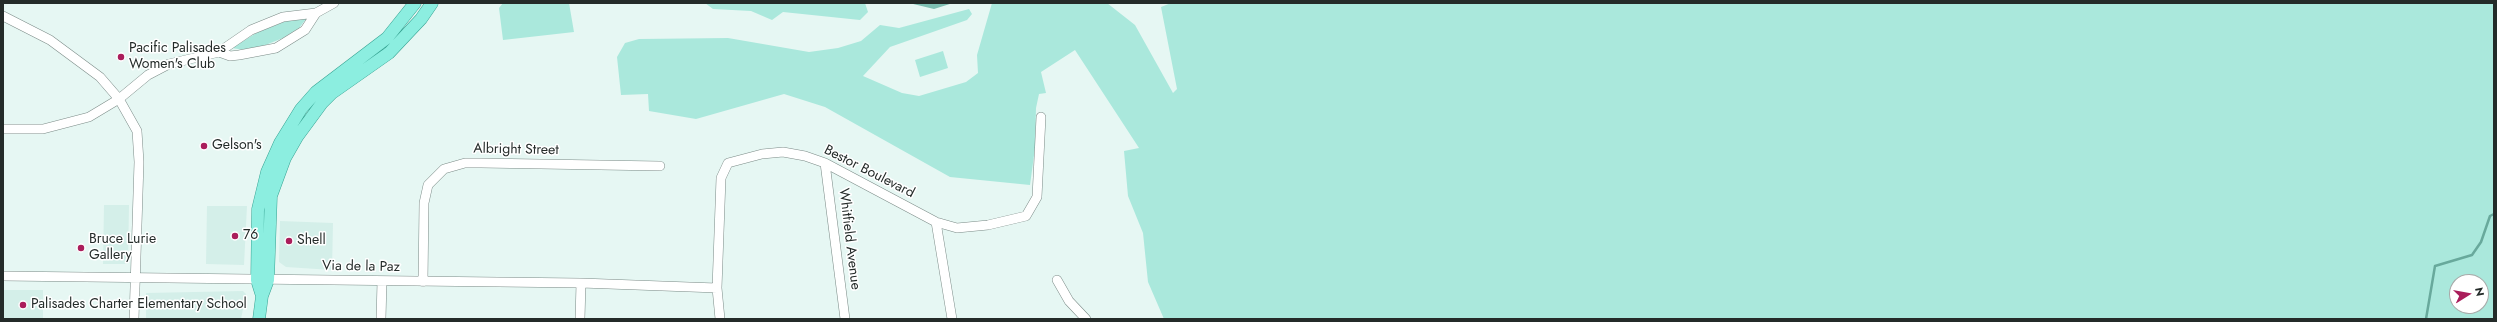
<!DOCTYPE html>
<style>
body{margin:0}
#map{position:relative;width:2497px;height:322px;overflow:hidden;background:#e6f7f3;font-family:Jost,sans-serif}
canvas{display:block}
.frame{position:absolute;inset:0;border:4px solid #242b29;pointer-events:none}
.north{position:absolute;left:2449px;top:274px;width:40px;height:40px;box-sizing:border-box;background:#fff;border:1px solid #a7aaa9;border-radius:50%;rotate:79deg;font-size:11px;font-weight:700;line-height:16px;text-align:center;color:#242b29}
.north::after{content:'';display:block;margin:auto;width:14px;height:18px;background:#aa1d5b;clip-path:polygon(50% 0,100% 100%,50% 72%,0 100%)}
</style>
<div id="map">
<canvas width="2497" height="322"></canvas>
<div class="frame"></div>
<div class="north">N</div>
</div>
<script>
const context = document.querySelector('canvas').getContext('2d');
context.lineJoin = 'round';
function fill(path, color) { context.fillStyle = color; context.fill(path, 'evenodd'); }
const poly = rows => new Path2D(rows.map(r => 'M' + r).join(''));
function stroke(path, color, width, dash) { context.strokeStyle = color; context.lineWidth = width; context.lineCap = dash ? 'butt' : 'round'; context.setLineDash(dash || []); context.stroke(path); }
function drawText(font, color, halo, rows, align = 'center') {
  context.font = font + ' Jost,sans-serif'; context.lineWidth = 3; context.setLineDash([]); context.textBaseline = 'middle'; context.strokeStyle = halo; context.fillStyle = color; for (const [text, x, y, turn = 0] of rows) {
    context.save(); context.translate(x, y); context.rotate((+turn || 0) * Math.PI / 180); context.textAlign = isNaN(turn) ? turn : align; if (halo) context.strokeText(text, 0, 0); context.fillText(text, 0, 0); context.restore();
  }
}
fill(poly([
 [104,205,129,205,128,264,103,264],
 [207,206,247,206,244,265,206,264],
 [280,221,333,223,332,270,286,267,279,262],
 [3,290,43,290,43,319,3,319],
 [243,291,246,294,241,319,146,319,146,293]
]), '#d4efe9');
fill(poly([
 [503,3,569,3,574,32,503,40,499,8],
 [705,3,865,3,868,12,860,20,783,12,772,20,751,11,713,9],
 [992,3,1107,3,1135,25,1173,93,1177,89,1161,7,1171,3,2494,3,2494,319,1164,319,1148,282,1143,233,1128,196,1124,151,1139,148,1075,50,1041,72,1046,93,1039,94,1036,108,1035,148,1030,185,950,177,825,107,784,94,696,119,649,111,648,94,621,95,617,57,625,43,639,39,728,38,809,52,838,48,861,41,880,25,899,28,969,9,972,14,967,20,890,47,863,76,902,93,919,96,966,82,978,73,977,55],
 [2457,282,2481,282,2481,306,2457,306],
 [294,18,306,19,299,28,283,38,263,46,244,50,232,48,258,32],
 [943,51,948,68,920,77,915,60]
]), '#aae8dc');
fill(poly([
 [909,3,953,3,934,9]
]), '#7ebfb2');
stroke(poly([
 [2426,319,2435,266,2472,255,2481,242,2490,216,2494,214]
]), '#68a99c', 2.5);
const minor = poly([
 [3,16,50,40,100,77,119,99,137,131,139,162,134,319],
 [219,52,230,56,239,55,276,48,305,30,316,13],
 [3,129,43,129,89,117,119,99,148,75,169,64,219,52,251,30,283,17,316,13,334,3],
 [825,163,845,319],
 [936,222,952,319],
 [3,276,581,283,717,288],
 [1057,280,1069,301,1086,319],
 [423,282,424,203,428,185,444,169,465,163,481,163,660,166],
 [381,319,382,281],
 [580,319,581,283],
 [720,319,717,288,721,178,728,163,762,154,783,152,805,156,825,163,936,222,957,228,988,225,1026,216,1037,197,1041,117]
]);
const major = poly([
 [262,296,257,280,258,209,267,172,280,143,301,109,316,92,387,38,415,3],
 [259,319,262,296,268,280,271,196,285,158,297,137,322,103,332,93,389,53,421,19,432,3]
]);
stroke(minor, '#7b8b87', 10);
stroke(major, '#36a392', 13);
stroke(minor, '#fff', 9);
stroke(major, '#8ceee0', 12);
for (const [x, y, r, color] of [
 [121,57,4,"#aa1d5b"],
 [204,146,4,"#aa1d5b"],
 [235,236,4,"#aa1d5b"],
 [289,241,4,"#aa1d5b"],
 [81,248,4,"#aa1d5b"],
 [23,305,4,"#aa1d5b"]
]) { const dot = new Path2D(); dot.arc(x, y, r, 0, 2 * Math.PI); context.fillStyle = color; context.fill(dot); stroke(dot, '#fff', 1.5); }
drawText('14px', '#242b29', '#fff', [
 ["Pacific Palisades",129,49],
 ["Women's Club",129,65],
 ["Gelson's",212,146],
 ["76",243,236],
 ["Bruce Lurie",89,240],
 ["Gallery",89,256],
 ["Shell",297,241],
 ["Palisades Charter Elementary School",31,305]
], 'left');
drawText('14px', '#242b29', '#fff', [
 ["Albright Street",516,150,1],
 ["Bestor Boulevard",869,172,27],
 ["Whitfield Avenue",849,239,83],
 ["Via de la Paz",361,267,1]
]);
</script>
